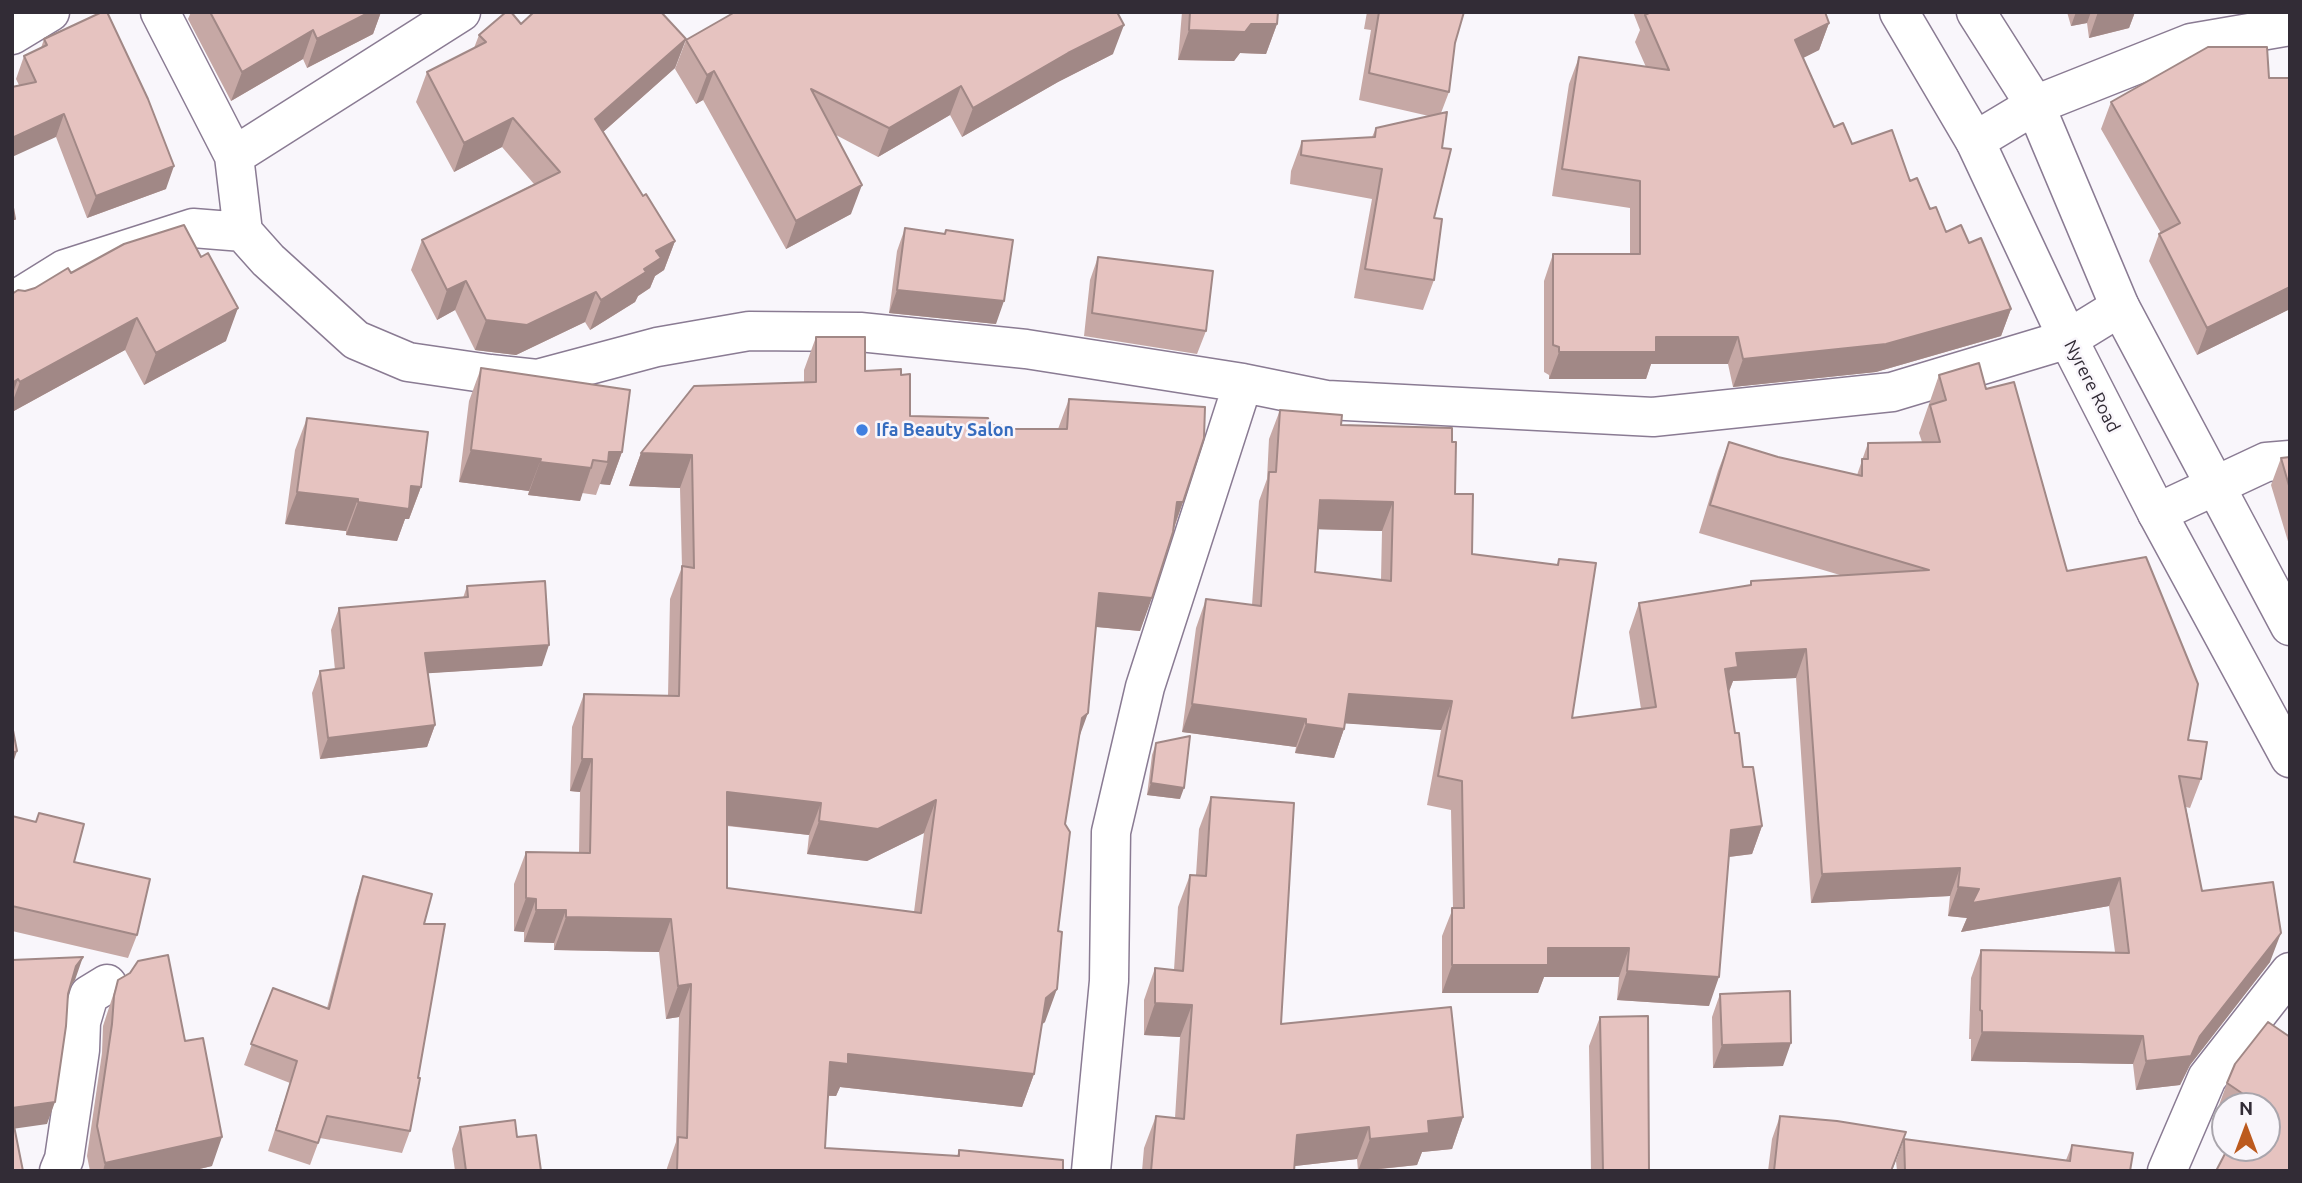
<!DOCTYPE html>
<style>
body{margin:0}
#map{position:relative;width:2302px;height:1183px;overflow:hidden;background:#f9f6fb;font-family:Ubuntu,sans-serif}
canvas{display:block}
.frame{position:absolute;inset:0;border:14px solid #322c36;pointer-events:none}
.north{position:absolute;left:2211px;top:1092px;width:70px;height:70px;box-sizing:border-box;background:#f9f6fb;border:2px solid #a9a5ac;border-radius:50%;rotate:0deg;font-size:19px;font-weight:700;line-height:28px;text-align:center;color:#322c36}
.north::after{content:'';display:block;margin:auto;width:24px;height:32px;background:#bc5a1e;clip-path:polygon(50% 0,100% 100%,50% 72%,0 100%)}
</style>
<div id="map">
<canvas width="2302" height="1183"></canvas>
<div class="frame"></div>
<div class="north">N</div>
</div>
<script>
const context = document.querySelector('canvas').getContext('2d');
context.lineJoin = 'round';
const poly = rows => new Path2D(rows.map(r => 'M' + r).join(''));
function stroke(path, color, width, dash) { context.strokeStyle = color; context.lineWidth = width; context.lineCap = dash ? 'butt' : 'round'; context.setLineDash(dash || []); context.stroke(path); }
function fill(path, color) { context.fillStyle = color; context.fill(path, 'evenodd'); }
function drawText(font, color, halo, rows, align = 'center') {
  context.font = font + ' Ubuntu,sans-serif'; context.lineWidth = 5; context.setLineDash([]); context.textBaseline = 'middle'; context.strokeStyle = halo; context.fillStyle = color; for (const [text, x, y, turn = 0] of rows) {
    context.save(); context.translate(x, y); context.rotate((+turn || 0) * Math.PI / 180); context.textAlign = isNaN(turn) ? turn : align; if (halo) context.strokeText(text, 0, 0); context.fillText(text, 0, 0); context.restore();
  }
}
const minor = poly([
 [160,12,234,156,243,232],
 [12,35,50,12],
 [1975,141,2035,105,2191,43,2290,26],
 [234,156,461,12],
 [12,302,65,269,193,228,243,232,268,260,356,340,408,362,490,374,537,379,657,347,749,331,860,332,1026,349,1243,383,1327,400,1653,417,1892,392,2068,339,2120,307],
 [2157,513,2266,462,2290,460],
 [59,1171,64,1159,80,1050,81,1022,89,995,107,984],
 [1091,1171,1109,981,1111,832,1145,687,1243,383],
 [2167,1171,2207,1078,2290,972]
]);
const major = poly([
 [1899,12,1975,141,2068,339,2157,513,2290,758],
 [1976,12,2035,105,2120,307,2290,626]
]);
stroke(minor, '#8a7b93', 41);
stroke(major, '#8a7b93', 41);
stroke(minor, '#fff', 38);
stroke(major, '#fff', 38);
fill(poly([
 [191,12,381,12,373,34,307,68,303,59,231,101,188,19],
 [1182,12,1278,12,1277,24,1266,54,1240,53,1234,61,1178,60],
 [1367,12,1464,12,1455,43,1449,92,1441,113,1442,148,1434,218,1434,280,1423,310,1354,298,1372,199,1290,184,1291,171,1302,141,1372,137,1376,128,1429,116,1359,100,1371,30,1364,29],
 [1633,12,1825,12,1829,23,1819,50,1803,58,1834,127,1852,144,1910,181,1946,232,1969,243,2011,309,2001,336,1876,372,1733,387,1728,364,1651,364,1646,379,1549,379,1549,375,1544,372,1544,281,1553,254,1630,254,1630,208,1552,196,1569,84,1579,57,1646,67,1635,42,1640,30],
 [2067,12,2135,12,2129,28,2089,38,2087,23,2071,26],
 [521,24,686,39,675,68,603,132,643,196,675,241,664,270,655,276,650,288,638,296,635,302,590,330,585,322,516,355,475,350,455,310,437,320,411,270,422,240,534,184,502,147,454,172,416,102,427,72,474,48,479,35],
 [44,39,166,189,87,218,56,137,19,85,16,79,24,56,41,48],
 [686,40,1113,54,1058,82,962,137,950,115,878,157,836,135,851,214,786,249,703,100,696,104,675,69],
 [2269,78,2290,309,2197,355,2149,261,2159,234,2161,233,2101,129,2111,102],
 [905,228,996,324,889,313,897,251],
 [1098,257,1206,331,1197,354,1084,336,1090,280],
 [71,273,226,341,144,385,125,350,12,412,12,294,35,288],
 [816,337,865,371,910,416,990,425,1001,429,1058,429,1069,399,1183,502,1140,631,1096,627,1065,824,1045,1022,1042,1024,1034,1074,1022,1107,840,1087,836,1096,828,1096,825,1148,957,1156,959,1150,1063,1171,666,1171,676,1142,679,1017,666,1019,659,952,554,950,554,943,524,942,524,932,514,931,514,884,526,852,579,853,580,792,570,791,572,727,584,694,668,696,670,599,682,567,680,488,629,486,641,453,804,382,804,370],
 [727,826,809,835,807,854,867,861,924,833,914,912,727,888],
 [481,368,622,452,610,485,600,484,596,495,582,493,580,501,528,495,529,491,459,482,469,401],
 [1939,375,1986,389,2067,571,2188,740,2201,779,2190,808,2186,807,2202,891,2270,962,2190,1065,2180,1085,2136,1090,2133,1064,1971,1061,1971,1039,1969,1039,1971,978,1981,950,2115,952,2109,906,1961,932,1967,918,1948,916,1950,896,1811,903,1796,678,1733,681,1729,692,1735,733,1743,767,1762,826,1752,854,1729,857,1709,1006,1617,1000,1619,977,1544,977,1538,993,1442,993,1442,936,1453,908,1451,810,1427,805,1441,730,1345,723,1344,729,1334,758,1295,753,1296,747,1182,732,1196,628,1206,599,1252,605,1259,501,1267,479,1269,439,1280,410,1341,425,1452,442,1455,494,1472,554,1557,565,1559,559,1572,718,1641,709,1629,632,1639,603,1750,585,1751,581,1840,575,1699,533,1718,471,1729,442,1778,457,1857,475,1868,443,1922,442,1919,433],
 [1318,529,1382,531,1381,580,1315,572],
 [307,418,421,487,409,519,405,519,397,541,346,535,346,531,285,524,295,450],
 [2290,457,2290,548,2271,485,2281,458],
 [467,586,542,666,428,673,435,725,427,747,320,759,312,693,320,671,335,670,331,630,339,608,463,598],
 [1156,743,1180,799,1147,795,1152,755],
 [1211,797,1281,1024,1463,1117,1452,1149,1422,1152,1417,1165,1363,1171,1358,1171,1357,1159,1295,1166,1294,1171,1142,1171,1144,1148,1156,1116,1175,1118,1180,1037,1144,1035,1144,1000,1155,968,1174,970,1178,907,1190,875,1196,875,1199,829],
 [12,816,74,862,137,935,128,958,12,931],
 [363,876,424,924,418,1078,410,1131,402,1153,320,1138,310,1165,268,1151,290,1083,244,1065,273,988,327,1008,356,897],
 [118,980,185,1041,212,1166,191,1171,90,1171,87,1156,102,1053,103,1026],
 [1720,994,1783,1066,1713,1068,1712,1017],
 [1600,1017,1649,1171,1591,1171,1589,1046],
 [2227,1083,2267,1106,2225,1106,2225,1113,2218,1108],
 [1780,1116,1906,1132,1892,1171,1768,1171,1772,1139],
 [460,1127,517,1137,541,1171,455,1171,452,1149],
 [1904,1139,2066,1160,2072,1145,2130,1171,1897,1171,1896,1161]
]), '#c6a8a5');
fill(poly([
 [370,12,381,12,373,34,307,68,317,39],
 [2076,12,2091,12,2087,23,2071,26],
 [2098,12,2135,12,2129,28,2089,38],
 [1829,23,1819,50,1785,67,1795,40],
 [1251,24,1277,24,1266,54,1240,53,1234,61,1178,60,1189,30],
 [1124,25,1113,54,1058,82,962,137,973,108,1068,53],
 [313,30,303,59,231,101,242,72],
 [686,39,675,68,584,149,595,119],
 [714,71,703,100,696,104,707,75],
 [961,86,950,115,878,157,889,128],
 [64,114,56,137,12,157,12,138],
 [513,118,502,147,454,172,464,143],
 [174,166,166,189,87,218,96,196],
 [862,185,851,214,786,249,796,221],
 [675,241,664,270,655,276,650,288,638,296,635,302,590,330,601,300,644,269,656,251],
 [466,281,455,310,437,320,447,290],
 [2290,287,2290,309,2197,355,2207,328],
 [897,290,1004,301,996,324,889,313],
 [596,292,585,322,516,355,475,350,486,320],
 [238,308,226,341,144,385,156,353],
 [2011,309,2001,336,1876,372,1733,387,1743,359],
 [137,318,125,350,12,412,12,403,20,382],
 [1656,337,1738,337,1728,364,1651,364,1646,379,1549,379,1559,352],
 [18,379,12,396,12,383],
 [471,450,541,459,529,491,459,482],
 [609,452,622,452,610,485,600,484,608,462],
 [641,453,692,455,680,488,629,486],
 [540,462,591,468,580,501,528,495],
 [411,486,421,487,409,519,405,519,397,541,346,535,358,502],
 [297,492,358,499,346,531,285,524],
 [1320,500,1393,502,1382,531,1309,529],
 [1177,502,1183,502,1171,535],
 [1099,593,1152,598,1140,631,1087,626],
 [549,645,542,666,417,674,425,653],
 [1806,649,1796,678,1733,681,1727,696,1725,669,1736,653],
 [1349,694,1452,701,1441,730,1339,723],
 [1192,704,1306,719,1296,747,1182,732],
 [1088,713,1076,746,1082,718],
 [1306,724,1344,729,1334,758,1295,753],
 [435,725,427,747,320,759,328,738],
 [17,751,13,763,12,763,12,753],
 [582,759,592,759,580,792,570,791],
 [1151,783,1184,788,1180,799,1147,795],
 [727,792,821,803,809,835,715,824],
 [936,800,924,833,867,861,807,854,819,821],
 [1762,826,1752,854,1720,858,1731,830],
 [1960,868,1950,896,1811,903,1822,874],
 [2120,878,2109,906,1961,932,1967,918,1948,916,1958,887],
 [526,898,536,899,524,932,514,931],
 [536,910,566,910,554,943,524,942],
 [566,917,671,919,659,952,554,950],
 [2281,933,2270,962,2190,1065,2180,1085,2136,1090,2146,1061,2200,1036],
 [1548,948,1629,948,1619,977,1544,977,1538,993,1442,993,1452,965],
 [83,957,75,980,68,989,76,966],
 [1627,971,1719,977,1709,1006,1617,1000],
 [691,984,679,1017,666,1019,678,986],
 [1057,989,1045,1022,1034,1031,1046,998],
 [1155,1003,1192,1005,1180,1037,1144,1035],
 [1982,1032,2143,1036,2133,1064,1971,1061],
 [1791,1043,1783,1066,1713,1068,1722,1045],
 [848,1054,1034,1074,1022,1107,840,1087,836,1096,818,1095,830,1062],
 [55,1102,47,1124,12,1129,12,1108],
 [1463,1117,1452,1149,1422,1152,1417,1165,1358,1171,1370,1139,1428,1121],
 [1369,1127,1357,1159,1286,1167,1297,1135],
 [222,1137,212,1166,191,1171,103,1171,105,1163]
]), '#a18886');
const building = poly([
 [102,12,107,12,148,99,174,166,96,196,64,114,12,138,12,87,36,82,24,56,47,45,44,39,102,12],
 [210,12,370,12,317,39,313,30,242,72,210,12],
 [506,12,511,12,521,24,534,12,661,12,686,39,595,119,643,196,646,194,675,241,656,251,661,258,644,269,646,272,601,300,596,292,527,325,486,320,466,281,447,290,422,240,560,172,513,118,464,143,427,72,486,42,479,35,506,12],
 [735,12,1117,12,1124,25,1068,53,973,108,961,86,889,128,811,89,862,185,796,221,714,71,707,75,686,40,735,12],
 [1190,12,1278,12,1277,24,1251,24,1245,32,1189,30,1190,12],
 [1379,12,1464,12,1455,43,1449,92,1369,73,1379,12],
 [1651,12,1825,12,1829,23,1795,40,1834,127,1843,123,1852,144,1892,130,1910,181,1917,178,1930,209,1936,207,1946,232,1961,225,1969,243,1981,238,2011,309,1886,344,1743,359,1738,337,1656,337,1656,352,1559,352,1559,347,1553,345,1553,254,1640,254,1640,181,1562,169,1579,57,1669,70,1645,15,1651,12],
 [2208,47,2267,47,2269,78,2290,78,2290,287,2207,328,2159,234,2180,223,2111,102,2208,47],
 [1447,112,1442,148,1451,149,1434,218,1442,219,1434,280,1365,269,1382,169,1301,155,1302,141,1375,137,1376,128,1447,112],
 [12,202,15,219,12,219,12,202],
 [184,225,201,257,208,253,238,308,156,353,137,318,20,382,18,379,12,383,12,294,18,290,25,291,35,288,68,268,71,273,124,244,184,225],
 [905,228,945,234,946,230,1013,240,1004,301,897,290,905,228],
 [1098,257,1213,271,1206,331,1092,313,1098,257],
 [816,337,865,337,865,371,901,369,901,375,910,374,910,416,988,418,990,425,1001,425,1001,429,1067,429,1069,399,1205,407,1204,438,1183,502,1177,502,1173,532,1152,598,1099,593,1088,713,1082,718,1065,824,1070,832,1058,931,1062,932,1057,989,1046,998,1034,1074,848,1054,848,1064,830,1062,825,1148,959,1156,959,1150,1063,1160,1063,1171,677,1171,678,1137,687,1138,691,984,678,986,671,919,566,917,566,910,536,910,536,899,526,898,526,852,590,853,592,759,582,759,584,694,679,696,682,566,694,568,692,455,641,453,694,386,816,382,816,337],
 [727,792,821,803,819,821,878,829,936,800,921,913,727,888,727,792],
 [1979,363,1986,389,2014,382,2067,571,2146,557,2198,684,2188,740,2207,742,2201,779,2179,776,2202,891,2273,882,2281,933,2200,1036,2191,1056,2146,1061,2143,1036,1982,1032,1982,1011,1980,1010,1981,950,2129,953,2120,878,1972,903,1979,889,1958,887,1960,868,1822,874,1806,649,1736,653,1738,667,1725,669,1735,733,1739,733,1743,767,1753,767,1762,826,1731,830,1719,977,1627,971,1629,948,1548,948,1548,965,1452,965,1452,908,1464,908,1462,781,1438,776,1452,701,1349,694,1344,729,1306,724,1306,719,1192,704,1206,599,1261,606,1269,472,1276,472,1280,410,1342,415,1341,425,1452,428,1452,442,1456,442,1455,494,1473,494,1472,554,1558,565,1559,559,1596,563,1572,718,1656,707,1639,603,1751,585,1751,581,1929,570,1710,505,1729,442,1778,457,1862,476,1862,459,1868,459,1868,443,1940,442,1930,405,1946,400,1939,375,1979,363],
 [1320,500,1393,502,1391,581,1315,572,1320,500],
 [481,368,630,390,622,452,609,452,608,462,593,460,591,468,540,462,541,459,471,450,481,368],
 [307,418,428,432,421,487,411,486,409,509,358,502,358,499,297,492,307,418],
 [2290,457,2290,489,2281,458,2290,457],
 [545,581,549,645,425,653,435,725,328,738,320,671,344,668,339,608,468,597,467,586,545,581],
 [12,725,17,751,12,753,12,725],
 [1190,736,1184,788,1151,783,1156,743,1190,736],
 [1211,797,1294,803,1281,1024,1451,1007,1463,1117,1428,1121,1429,1133,1370,1139,1369,1127,1297,1135,1294,1171,1151,1171,1156,1116,1184,1119,1192,1005,1155,1003,1155,968,1183,971,1190,875,1206,876,1211,797],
 [39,813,84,824,74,862,150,879,137,935,12,906,12,816,36,822,39,813],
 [363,876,432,894,424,924,445,924,418,1078,420,1078,410,1131,327,1116,318,1143,276,1130,297,1061,251,1044,273,988,329,1009,363,876],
 [168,955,185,1041,203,1038,222,1137,105,1163,97,1126,112,1024,114,996,118,980,130,973,138,961,168,955],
 [83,957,76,966,68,994,66,1026,55,1102,12,1108,12,960,83,957],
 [1790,991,1791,1043,1722,1045,1720,994,1790,991],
 [1648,1016,1649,1171,1603,1171,1600,1017,1648,1016],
 [2268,1022,2290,1037,2290,1171,2216,1171,2228,1148,2267,1148,2267,1106,2249,1106,2252,1100,2227,1083,2235,1064,2268,1022],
 [12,1116,23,1171,12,1171,12,1116],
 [1780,1116,1837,1121,1906,1132,1891,1171,1774,1171,1780,1116],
 [515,1120,517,1137,536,1135,541,1171,466,1171,460,1127,515,1120],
 [1904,1139,2070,1161,2072,1145,2133,1153,2130,1171,1905,1171,1904,1139]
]);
fill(building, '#e6c3c0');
stroke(building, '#a18886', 2);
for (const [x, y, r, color] of [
 [862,430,7,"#3f7fe0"]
]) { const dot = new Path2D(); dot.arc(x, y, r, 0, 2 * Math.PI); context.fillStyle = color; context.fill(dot); stroke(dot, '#f9f6fb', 2.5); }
drawText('18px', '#322c36', '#f9f6fb', [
 ["Nyrere Road",2092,386,63]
]);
drawText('bold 18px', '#366cbe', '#f9f6fb', [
 ["Ifa Beauty Salon",876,430]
], 'left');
</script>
